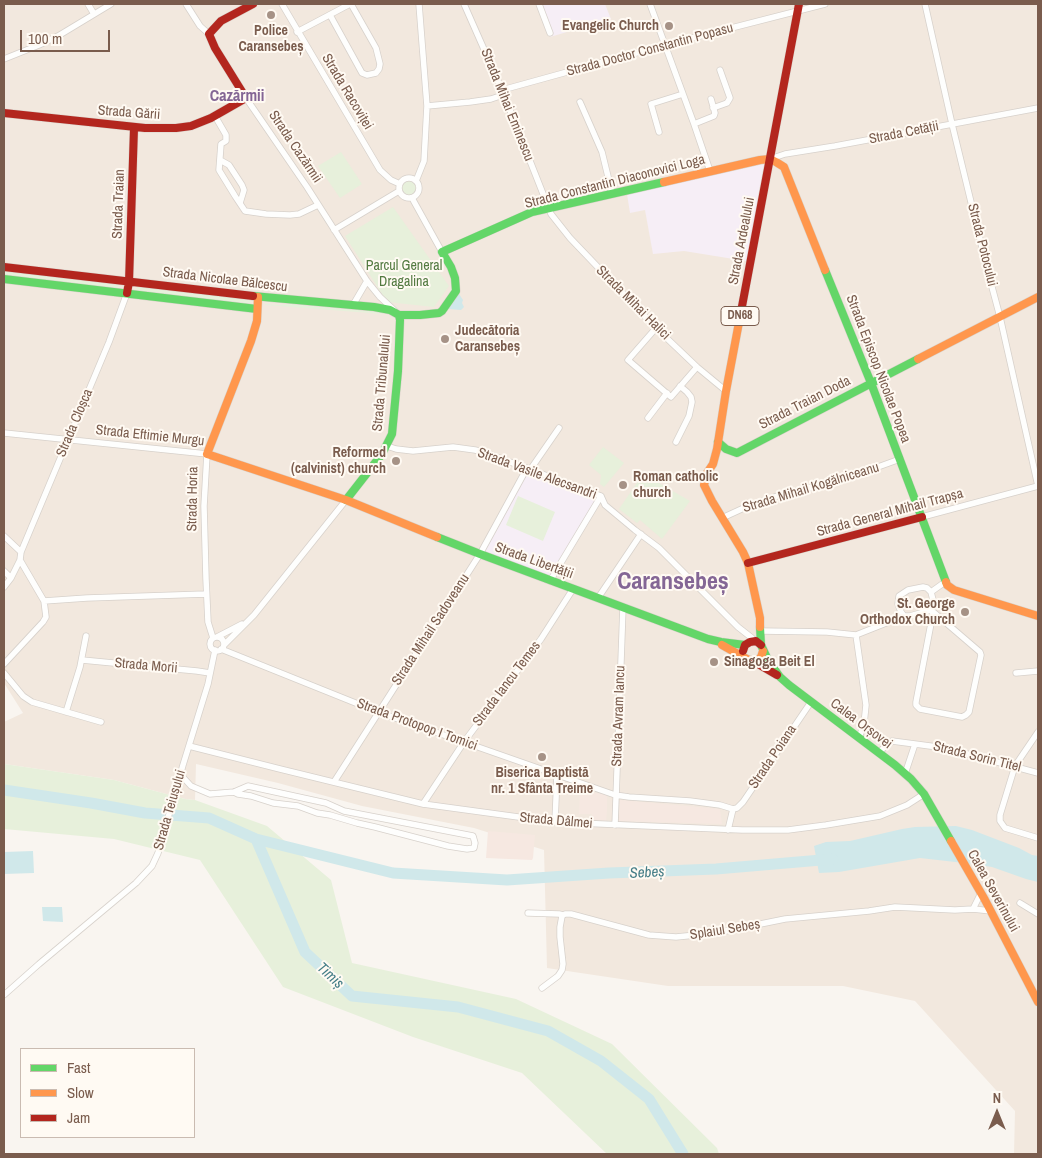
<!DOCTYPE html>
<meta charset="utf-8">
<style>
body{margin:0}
#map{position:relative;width:1042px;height:1158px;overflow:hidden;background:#f9f5f0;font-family:"Archivo Narrow",sans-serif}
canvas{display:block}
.frame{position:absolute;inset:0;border:5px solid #7a5c4d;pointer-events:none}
.legend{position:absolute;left:20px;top:1048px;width:175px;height:90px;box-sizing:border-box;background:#fffaf3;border:1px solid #cabbb1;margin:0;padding:6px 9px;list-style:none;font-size:15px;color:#7a5c4d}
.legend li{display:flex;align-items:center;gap:10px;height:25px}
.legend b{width:25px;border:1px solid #cabbb1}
.north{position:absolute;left:972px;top:1088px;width:50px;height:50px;-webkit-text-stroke:4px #fffaf3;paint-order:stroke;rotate:0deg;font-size:14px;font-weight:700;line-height:20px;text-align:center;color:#7a5c4d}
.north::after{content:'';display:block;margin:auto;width:18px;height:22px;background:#7a5c4d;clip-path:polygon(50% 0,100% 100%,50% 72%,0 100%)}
.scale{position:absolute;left:20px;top:30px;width:90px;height:22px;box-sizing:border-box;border:2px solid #7a5c4d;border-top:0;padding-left:6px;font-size:15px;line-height:18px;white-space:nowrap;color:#7a5c4d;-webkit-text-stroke:4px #fffaf3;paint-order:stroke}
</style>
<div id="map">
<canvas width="1042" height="1158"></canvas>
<div class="frame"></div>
<ul class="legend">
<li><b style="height:6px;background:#63d668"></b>Fast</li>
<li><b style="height:6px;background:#ff974d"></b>Slow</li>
<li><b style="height:6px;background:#b3261e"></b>Jam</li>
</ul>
<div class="north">N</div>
<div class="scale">100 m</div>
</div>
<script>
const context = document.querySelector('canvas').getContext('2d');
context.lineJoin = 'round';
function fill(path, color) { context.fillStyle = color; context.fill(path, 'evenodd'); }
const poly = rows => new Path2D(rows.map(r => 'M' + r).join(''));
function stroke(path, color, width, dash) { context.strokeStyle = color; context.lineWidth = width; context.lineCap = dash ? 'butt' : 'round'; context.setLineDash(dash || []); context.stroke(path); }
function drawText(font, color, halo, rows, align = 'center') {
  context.font = font + ' "Archivo Narrow",sans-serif'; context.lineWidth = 4; context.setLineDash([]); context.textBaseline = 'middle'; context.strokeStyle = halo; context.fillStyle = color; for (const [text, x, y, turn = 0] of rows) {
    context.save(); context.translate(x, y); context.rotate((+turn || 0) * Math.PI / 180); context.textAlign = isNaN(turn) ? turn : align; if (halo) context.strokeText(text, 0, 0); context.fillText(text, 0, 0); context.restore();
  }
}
fill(poly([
 [4,4,1038,4,1038,1154,1014,1154,1015,1111,915,1001,843,986,668,986,547,968,544,850,474,828,362,806,278,783,196,764,195,800,185,799,114,780,4,764,4,722,23,713,4,683]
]), '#f2e8de');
fill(poly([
 [580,790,595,793,607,794,607,811,606,821,592,820,592,814,579,814],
 [620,800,720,809,722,824,619,821],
 [488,831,535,835,533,858,532,860,486,858]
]), '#f6e8e1');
fill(poly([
 [539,4,605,4,611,19,550,37,550,33],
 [764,164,746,261,684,251,653,254,645,210,630,213,627,194],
 [527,468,601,496,550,581,480,554]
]), '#f6eef6');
fill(poly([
 [341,152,362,184,340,198,318,166],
 '402 188a7 7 0 1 1 14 0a7 7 0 1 1-14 0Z',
 [393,207,449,286,434,307,387,302,345,236],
 [4,271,118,285,119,286,117,288,19,277,4,275],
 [138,286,250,300,251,302,249,304,137,291,136,289],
 [265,304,280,305,290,304,383,312,383,314,265,305],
 [603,447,624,463,604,487,600,484,601,475,589,465],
 [643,474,690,501,662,539,640,520,637,523,619,509],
 [518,496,555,512,543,541,506,525],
 [4,764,114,780,185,799,195,800,267,826,331,880,352,963,516,999,612,1044,717,1148,719,1154,607,1154,522,1073,413,1037,283,987,200,860,114,839,4,829]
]), '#e7f0db');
fill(poly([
 [457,294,459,294,463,300,462,303,464,307,461,310,449,309,448,305],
 [956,826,972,830,1019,848,1032,855,1038,856,1038,882,1026,879,992,867,973,864,920,858,839,872,819,873,814,846,826,842,850,841,902,829,915,827],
 [33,851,34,873,4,874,4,852],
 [42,907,62,907,63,922,43,921]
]), '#d0e8ea');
stroke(poly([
 [4,790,91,803,145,813,209,818,256,839,393,873,507,880,609,873,716,869,833,859],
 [256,839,305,952,352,996,458,1007,548,1031,601,1061,649,1099,683,1154]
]), '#d0e8ea', 11);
const street = poly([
 [88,4,94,14],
 [186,4,200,26,209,34],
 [282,4,380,170,391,180,400,184],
 [464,4,502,90,551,214,570,238,656,328,697,367,726,391],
 [539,4,550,33],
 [650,4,694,124,710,171],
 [925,4,952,124,988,272,1000,317,1038,486],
 [330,15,362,73,367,75,376,73,379,69,380,64,376,48,351,4],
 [297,32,350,4],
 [4,59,39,45,58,36,111,4],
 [502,90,665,45,825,4],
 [246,98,307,187,367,281,380,297,394,310],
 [580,102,602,152,612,193],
 [427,106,470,102,491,99,503,95],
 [713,108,727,103,730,98,720,70],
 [215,116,226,135,226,141,221,144,219,170,235,196,245,211,266,214,290,215,299,214,318,205],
 [694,124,714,116,715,113,711,99],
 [659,132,651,104,683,94],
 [770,159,785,154,835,146,1038,108],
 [220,160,229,165,242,185,244,190,240,203],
 '399 188a10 10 0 1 1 20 0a10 10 0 1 1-20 0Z',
 [416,181,424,161,427,106,419,4],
 [412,198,442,252],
 [334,230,399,191],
 [353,305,367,281],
 [656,328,628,360,671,397,697,367],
 [648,418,667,393],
 [4,433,207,454,204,506,206,579,208,622,213,638],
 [676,442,689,416,692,402,691,397,687,392,680,386],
 [387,446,396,449,413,451,453,447,475,450,486,453,601,496,605,505,635,530,659,548,738,627,752,638],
 [530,470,559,428],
 [922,517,1038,486],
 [722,518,746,507,780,495,842,480,900,459],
 [4,536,21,552],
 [4,571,11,578],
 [550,581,601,496],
 [4,587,11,578,20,560,21,552,109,342,127,293],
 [923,587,927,588,931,592,933,600,931,610,910,616,904,616,901,612,898,604,899,596,908,590,923,587],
 [931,592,945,582],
 [598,598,641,534],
 [44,601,87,598,206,594],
 [931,610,980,652,981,655,969,712,966,715,962,717,920,709,916,705,916,702,933,613],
 [761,631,827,632,856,635,904,616],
 [856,635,866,705,864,724,859,738],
 [217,637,242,624],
 '210 644a7 7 0 1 1 14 0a7 7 0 1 1-14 0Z',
 [224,645,254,615,346,500],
 [221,649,378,712,615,795,629,797,690,801,720,805,733,809],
 [82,660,197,671,210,673],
 [4,664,43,622,46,617,44,601,20,560],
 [4,673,23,696,32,702,101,722],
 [1016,673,1038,671],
 [66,712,80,667,86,636],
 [1038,732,1015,766,1000,815,1000,821,1005,828,1038,838],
 [189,746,280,769,423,804,555,822,742,830,788,830,826,825,880,816,907,805,924,794],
 [879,752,892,741,915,744,945,748,1038,773],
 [180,774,191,786,210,794,234,792,248,786,326,803,344,811,473,836,475,843,474,848,467,849,448,846,375,827,357,823,330,815,317,813,298,806,273,803,251,796,238,794,234,792],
 [905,774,915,744],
 [334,782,480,554,527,468],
 [423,804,464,742,541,639,573,589],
 [733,809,737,808,743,802,811,702],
 [555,822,557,775],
 [615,825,623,607],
 [728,830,733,809],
 [1020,903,1038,914],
 [973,909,981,893],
 [528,913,559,914,563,915],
 [542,988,558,976,562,970,563,964,560,937,560,927,562,916,565,914,571,914,649,935,676,937,716,933,785,919,869,911,895,907,955,910,973,909,991,911],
 [4,995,39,964,136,883,152,866,158,853,183,765,208,684,215,650]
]);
const fast = poly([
 [825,270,871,383,946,582],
 [4,279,257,309],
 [253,296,374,307,390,310,399,315,400,320,398,371,392,434,382,454,346,500],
 [399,315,420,315,439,313,442,311,456,291,455,278,451,267,442,252,532,212,664,182],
 [718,442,726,449,737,453,918,359],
 [437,537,480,554,708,639,721,642,745,645],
 [760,627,761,645,768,660,780,677,789,685,895,765,911,779,924,794,951,841]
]);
const slow = poly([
 [664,182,760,160,770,159,776,162,784,167,825,270],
 [258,297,257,321,251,341,207,454,346,500,437,537],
 [740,317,726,391,717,449,713,464,707,473,704,485,712,501,743,552,748,563,760,618,760,627],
 [918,359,1038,297],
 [946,582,947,585,954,590,1038,616],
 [722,645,747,659,753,661,756,661,761,657,763,651],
 [951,841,985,900,1038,1002]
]);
const jam = poly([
 [4,113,145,128,176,128,191,126,211,118,246,98,215,48,209,34,221,21,253,4],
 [4,267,253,296],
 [127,293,129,282,134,128],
 [740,317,799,4],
 [748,563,922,517],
 [743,651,745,645,750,642,756,641,761,645],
 [753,661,777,675]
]);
stroke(street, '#d7d1cb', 7);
stroke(fast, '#d9d2cb', 9);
stroke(slow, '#d9d2cb', 9);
stroke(jam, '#d9d2cb', 9);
stroke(street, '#fefefd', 5.5);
stroke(fast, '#63d668', 8);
stroke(slow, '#ff974d', 8);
stroke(jam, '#b3261e', 8);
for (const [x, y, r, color] of [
 [271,15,5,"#a69286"],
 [669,26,5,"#a69286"],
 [445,339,5,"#a69286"],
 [396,461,5,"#a69286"],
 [623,485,5,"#a69286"],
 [965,612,5,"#a69286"],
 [714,662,5,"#a69286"],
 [542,757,5,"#a69286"]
]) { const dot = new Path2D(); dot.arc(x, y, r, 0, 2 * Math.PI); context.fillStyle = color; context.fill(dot); stroke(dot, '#fffaf3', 2); }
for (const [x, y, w] of [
 [740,316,38]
]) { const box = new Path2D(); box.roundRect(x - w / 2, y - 9.5, w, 19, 4); context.fillStyle = '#fffaf3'; context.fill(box); stroke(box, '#7a5c4d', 1); }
drawText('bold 12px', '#7a5c4d', null, [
 ["DN68",740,316]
]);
drawText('bold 14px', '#7a5c4d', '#fffaf3', [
 ["Evangelic Church",659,26],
 ["Police",271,31,"center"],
 ["Caransebeș",271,47,"center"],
 ["Judecătoria",455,331,"left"],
 ["Caransebeș",455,347,"left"],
 ["Reformed",386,453],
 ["(calvinist) church",386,469],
 ["Roman catholic",633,477,"left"],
 ["church",633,493,"left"],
 ["St. George",955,604],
 ["Orthodox Church",955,620],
 ["Sinagoga Beit El",724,662,"left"],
 ["Biserica Baptistă",542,773,"center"],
 ["nr. 1 Sfânta Treime",542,789,"center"]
], 'right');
drawText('14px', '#7a5c4d', '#fffaf3', [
 ["Strada Doctor Constantin Popasu",650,50,-15],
 ["Strada Racoviței",347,92,59],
 ["Strada Mihai Eminescu",507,105,68],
 ["Strada Gării",129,113,4],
 ["Strada Cetății",904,133,-11],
 ["Strada Cazărmii",295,147,56],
 ["Strada Constantin Diaconovici Loga",615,182,-14],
 ["Strada Traian",119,204,-88],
 ["Strada Ardealului",742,241,-79],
 ["Strada Potocului",982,245,76],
 ["Strada Nicolae Bălcescu",225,280,7],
 ["Strada Mihai Halici",633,303,45],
 ["Strada Episcop Nicolae Popea",878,369,69],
 ["Strada Tribunalului",382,383,-85],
 ["Strada Traian Doda",805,403,-27],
 ["Strada Cloșca",75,423,-67],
 ["Strada Eftimie Murgu",150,436,6],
 ["Strada Vasile Alecsandri",537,474,20],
 ["Strada Mihail Kogălniceanu",811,488,-17],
 ["Strada Horia",193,499,-89],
 ["Strada General Mihail Trapșa",890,513,-15],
 ["Strada Libertății",534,561,20],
 ["Strada Mihail Sadoveanu",431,630,-57],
 ["Strada Morii",146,666,5],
 ["Strada Iancu Temes",507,684,-53],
 ["Strada Avram Iancu",619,716,-88],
 ["Calea Orșovei",861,724,37],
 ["Strada Protopop I Tomici",417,725,20],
 ["Strada Poiana",773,757,-56],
 ["Strada Sorin Titel",977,757,14],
 ["Strada Teiușului",170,810,-74],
 ["Strada Dâlmei",556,821,5],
 ["Calea Severinului",993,891,61],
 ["Splaiul Sebeș",725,930,-9]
]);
drawText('14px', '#537a41', '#fffaf3', [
 ["Parcul General",404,266],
 ["Dragalina",404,282]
]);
drawText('italic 15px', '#437c86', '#fffaf3', [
 ["Sebeș",647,873,-3],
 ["Timiș",330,976,43]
]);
drawText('bold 16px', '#846695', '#fffaf3', [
 ["Cazărmii",237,97]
]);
drawText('bold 24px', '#846695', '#fffaf3', [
 ["Caransebeș",673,583]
]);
</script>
